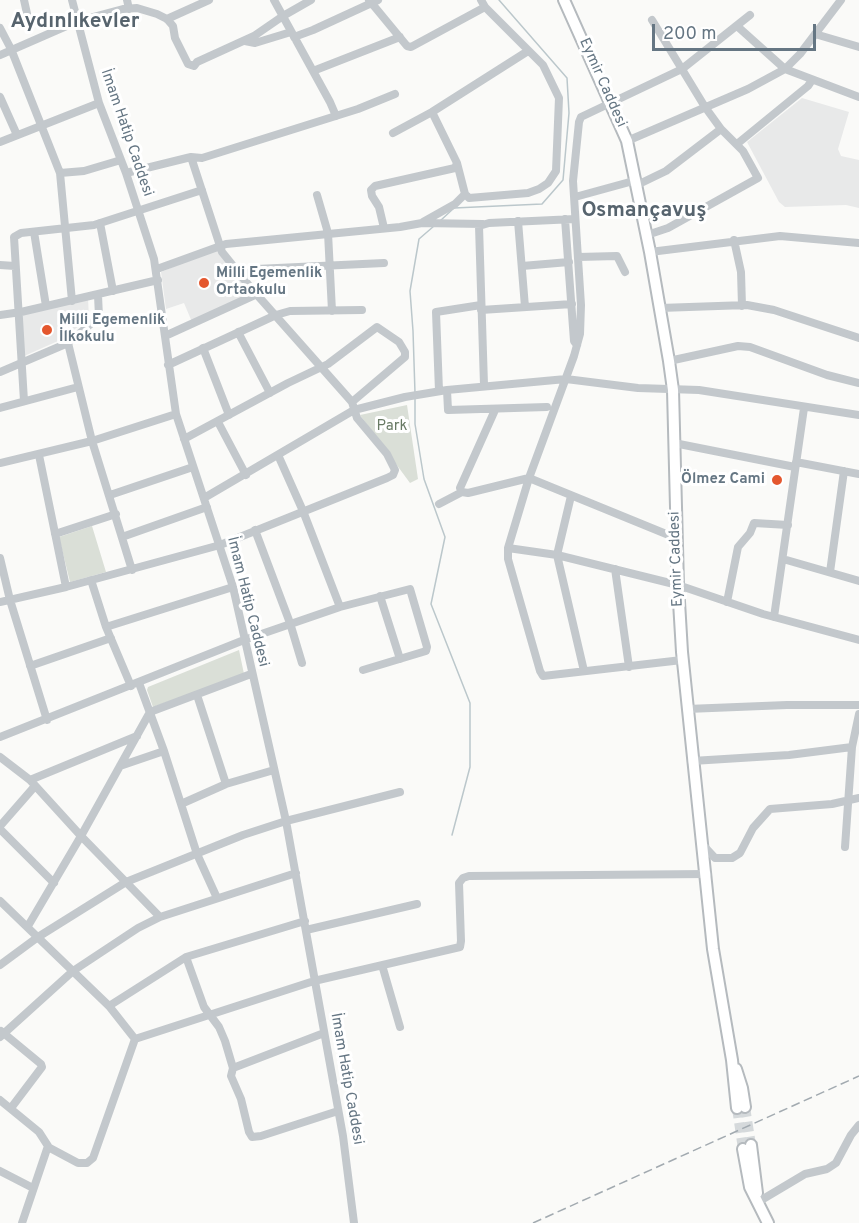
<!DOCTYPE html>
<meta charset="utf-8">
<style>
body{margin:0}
#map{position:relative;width:859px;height:1223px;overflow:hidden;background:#fafaf8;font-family:Overpass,sans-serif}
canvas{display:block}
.scale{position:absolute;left:652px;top:24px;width:164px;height:27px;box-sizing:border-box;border:3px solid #657683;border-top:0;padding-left:8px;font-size:18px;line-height:21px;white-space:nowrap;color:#657683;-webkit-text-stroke:4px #fff;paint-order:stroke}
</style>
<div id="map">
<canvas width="859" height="1223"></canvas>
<div class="scale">200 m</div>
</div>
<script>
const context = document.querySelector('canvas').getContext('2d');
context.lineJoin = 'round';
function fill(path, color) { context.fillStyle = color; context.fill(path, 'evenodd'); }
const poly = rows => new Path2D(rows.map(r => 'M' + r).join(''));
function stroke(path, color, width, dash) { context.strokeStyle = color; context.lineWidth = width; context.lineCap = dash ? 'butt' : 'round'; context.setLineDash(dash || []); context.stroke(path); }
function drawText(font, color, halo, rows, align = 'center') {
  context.font = font + ' Overpass,sans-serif'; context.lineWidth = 6; context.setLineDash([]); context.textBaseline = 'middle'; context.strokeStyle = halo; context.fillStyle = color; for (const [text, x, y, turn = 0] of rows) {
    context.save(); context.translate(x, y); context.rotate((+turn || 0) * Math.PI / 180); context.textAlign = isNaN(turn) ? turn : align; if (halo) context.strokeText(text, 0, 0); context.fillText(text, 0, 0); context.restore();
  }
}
fill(poly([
 [802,98,849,112,838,149,841,156,859,160,859,208,846,205,785,207,779,202,747,142],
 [217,249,255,294,192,322,184,303,166,309,161,272],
 [88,298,89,319,58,341,22,357,19,313]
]), '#e8e9e9');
fill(poly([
 [407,405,418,479,410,483,360,415],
 [92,526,106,572,70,582,59,537],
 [239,650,244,674,153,707,147,690,148,687]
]), '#dadfd7');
stroke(poly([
 [440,221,454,208,542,204,563,180,569,113,567,78,499,0],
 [415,393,413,331,410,291,419,239,434,226],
 [415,398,415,424,424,479,445,537,431,604,470,703,470,767,452,835]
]), '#bbc7cb', 1.5);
stroke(poly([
 [745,1107,751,1145],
 [737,1108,743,1149]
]), '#d5d9db', 10, [10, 5]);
const major = poly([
 [564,0,627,141,650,252,669,361,673,390,678,585,682,652,713,949,732,1060,737,1108],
 [736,1069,742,1088,745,1107],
 [751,1145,757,1193],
 [743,1149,750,1187,768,1223]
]);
stroke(major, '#b5babe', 14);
stroke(poly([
 [24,0,28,18],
 [72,0,99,103,126,173,154,259,176,414,233,587,286,821,343,1136,354,1223],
 [127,0,129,9],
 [274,0,330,102,336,116],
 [369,0,407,46,411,47,485,7],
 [167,19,209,0],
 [737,26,785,69,859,97],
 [0,28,11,49,60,173,72,301],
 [815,34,859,47],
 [294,37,313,30,378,0],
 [245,41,255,43,291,32],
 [0,55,78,21,123,9,137,8,157,14,167,19,173,26,175,38,188,64,194,66,197,62,254,36,283,16,311,0],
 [313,71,400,37],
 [0,97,17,135],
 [393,133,432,112,528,51],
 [627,141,748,89,785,69,800,54,841,0],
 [0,142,99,103],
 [737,144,808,86,812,80],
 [60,173,84,171,121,160],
 [126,173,191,157,202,158,218,153,358,109,395,94],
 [637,185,666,171,721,129],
 [465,194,469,198,528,193,539,189,548,183,556,171,559,98,543,65,485,7,481,0],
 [317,195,328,233,332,311],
 [575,197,637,180],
 [565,219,574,341,577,345],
 [518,221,525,307],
 [423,222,455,204,465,194,457,163],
 [100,223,113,291],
 [384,228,379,207,372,196,371,190,375,186,455,168,457,163,432,112],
 [34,232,46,306],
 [647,235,668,228,758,178,743,151,721,129,705,107,652,20],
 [734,240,741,272,742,306],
 [650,252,780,236,859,243],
 [578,257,617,256,625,272],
 [0,265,15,266],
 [522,266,569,262],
 [157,269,226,244,400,227,422,223,483,224],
 [242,276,256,269,384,263],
 [98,295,99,317,68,343,92,441,132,570],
 [660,308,747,305,774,310,859,338],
 [481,310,572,304],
 [0,315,21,312,158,280],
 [238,332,270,393],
 [165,336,257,294],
 [203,348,229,415],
 [669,361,738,346,750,347,827,375,859,383],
 [168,365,276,315,290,311,362,310],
 [0,372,68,343],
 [484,385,479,226,489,223,575,219],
 [447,390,448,410,547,407],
 [439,391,436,312,481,305],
 [24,401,14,237,21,233,94,225,202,190],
 [0,408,78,387],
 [495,410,460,488,462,492,468,493,529,478,676,538],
 [218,422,246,475],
 [184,439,288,383,328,364,377,327,399,342,405,352,405,357,352,402],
 [674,443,795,467],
 [39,455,66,587],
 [278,455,303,511,340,607],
 [796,462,859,474],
 [0,463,92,441,176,414],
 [110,495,193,467],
 [571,496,557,555,584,671],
 [204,498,354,410,405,397,447,390,566,379,638,388,699,390,859,415],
 [439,504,462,492],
 [255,530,290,623,302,663],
 [55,534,116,514],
 [122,537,207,507],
 [508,548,557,555,678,585,763,614,859,640],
 [0,558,10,600,47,720],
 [783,559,859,581],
 [615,569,629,667],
 [830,572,844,471],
 [91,580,106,627,131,686],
 [380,596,400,659],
 [0,602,66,587,220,545,387,478,393,475,395,470,387,454,357,418,352,402,251,288,222,252,191,157],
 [727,602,738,547,750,533,754,523,788,525],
 [774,617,804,408],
 [106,627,233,587],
 [682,660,543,676,540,671,508,559,508,548,529,478,574,356,580,334,581,305,573,181,579,122,581,117,682,69,750,15],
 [30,666,111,638],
 [139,683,164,751,197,854,217,898],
 [197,695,226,784],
 [687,709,787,705,859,705],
 [0,737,244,640,340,607,410,589,427,647,426,651,363,670],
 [0,757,30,780,137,736],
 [692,761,789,755,852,747],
 [120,766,164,751],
 [30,780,81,836,160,917],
 [181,804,226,784,274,770],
 [0,826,35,786],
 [0,829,54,883],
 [702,844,715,858,732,858,740,853,753,828,770,809,832,804,859,798],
 [845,847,852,747,859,714],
 [0,901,109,1006,135,1039],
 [28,926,81,836,150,712,251,674],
 [306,930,417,904],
 [186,957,204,1007,219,1027,225,1041,233,1068,231,1076,241,1099,249,1132,252,1137,261,1136,338,1111],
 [0,965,38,937,126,882,243,835,286,821,400,792],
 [382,965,400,1027],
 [109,1006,186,957,305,921],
 [1,1031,41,1064,42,1067,11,1108],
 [0,1037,73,971,138,928,160,917,296,873],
 [135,1039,314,981,460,947,461,941,459,883,463,878,469,876,707,874],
 [233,1068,324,1033],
 [0,1100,39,1132,48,1146,22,1223],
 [48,1147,78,1163,87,1163,93,1158,135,1039],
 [0,1171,33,1188],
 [758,1202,805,1174,827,1169,836,1163,851,1135,859,1125]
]), '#c3c8cc', 8);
stroke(major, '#fff', 10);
stroke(poly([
 [533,1223,859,1076]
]), '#a2aab0', 1.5, [9, 4.5]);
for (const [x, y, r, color] of [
 [204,283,6,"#e4572e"],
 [47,330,6,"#e4572e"],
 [777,480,6,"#e4572e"]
]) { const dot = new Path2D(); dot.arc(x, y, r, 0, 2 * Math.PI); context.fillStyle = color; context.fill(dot); stroke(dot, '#fff', 2); }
drawText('15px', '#657683', '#fff', [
 ["Eymir Caddesi",602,83,66],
 ["İmam Hatip Caddesi",126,133,71],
 ["Eymir Caddesi",677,559,-92],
 ["İmam Hatip Caddesi",247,602,76],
 ["İmam Hatip Caddesi",346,1079,80]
]);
drawText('bold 15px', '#657683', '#fff', [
 ["Milli Egemenlik",216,274],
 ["Ortaokulu",216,291],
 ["Milli Egemenlik",59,321],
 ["İlkokulu",59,338],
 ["Ölmez Cami",765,480,"right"]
], 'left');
drawText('15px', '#687a64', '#fff', [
 ["Park",392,427]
]);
drawText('bold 21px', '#57646e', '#fff', [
 ["Aydınlıkevler",75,23],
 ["Osmançavuş",644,212]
]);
</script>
